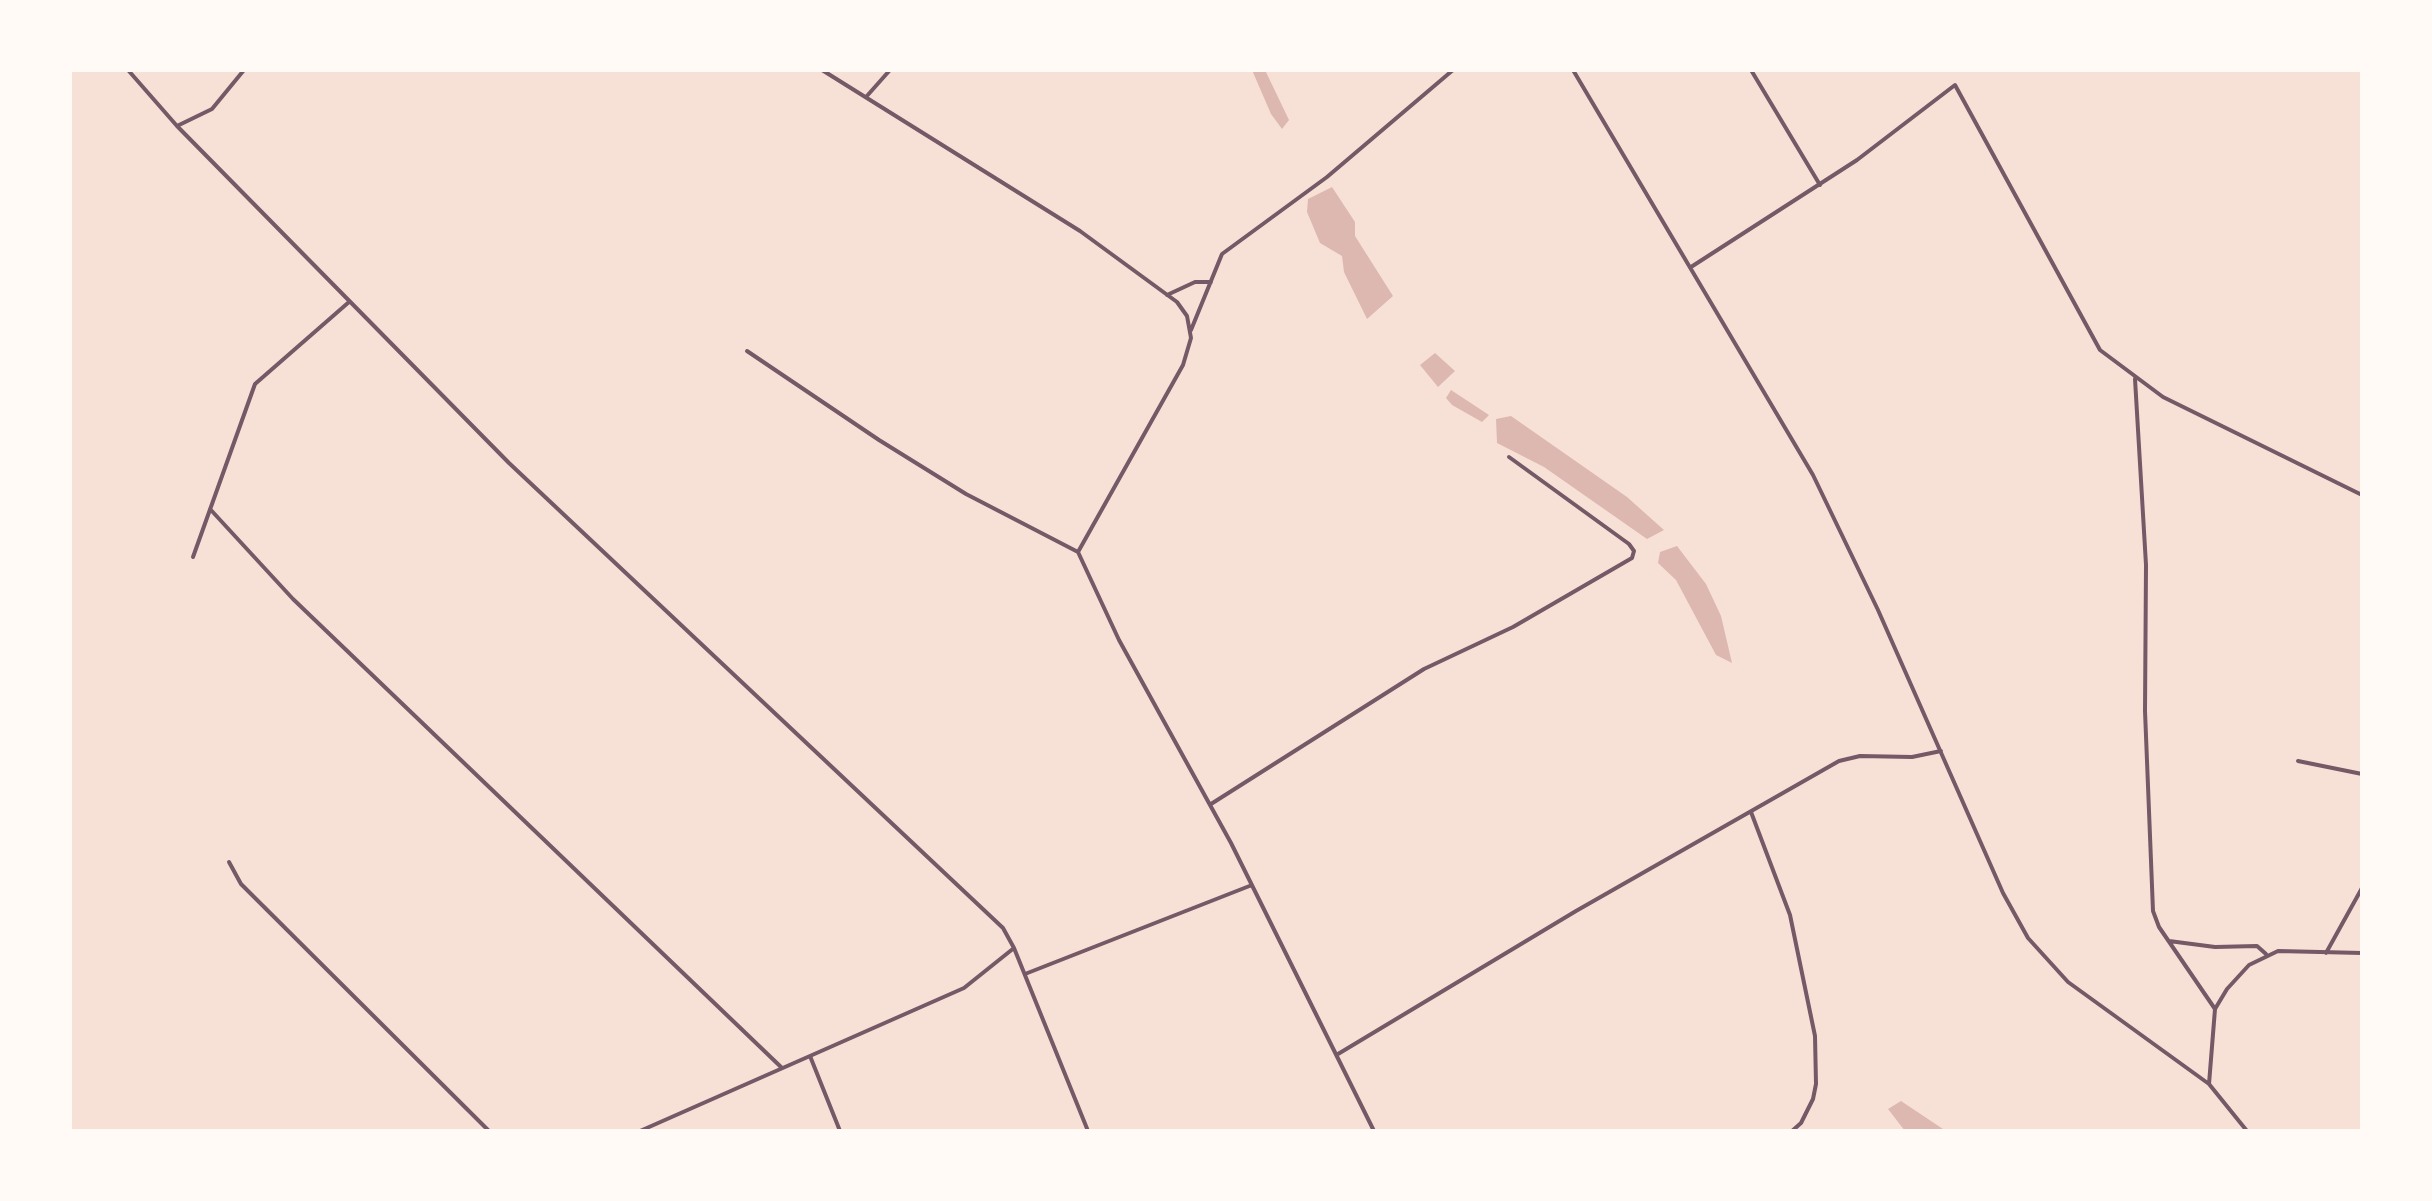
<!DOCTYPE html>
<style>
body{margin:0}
#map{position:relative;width:2432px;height:1201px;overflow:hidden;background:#f7e1d7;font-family:Rubik,sans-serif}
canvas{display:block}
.frame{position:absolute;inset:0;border:72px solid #fffaf5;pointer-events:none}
</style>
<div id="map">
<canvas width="2432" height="1201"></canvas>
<div class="frame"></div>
</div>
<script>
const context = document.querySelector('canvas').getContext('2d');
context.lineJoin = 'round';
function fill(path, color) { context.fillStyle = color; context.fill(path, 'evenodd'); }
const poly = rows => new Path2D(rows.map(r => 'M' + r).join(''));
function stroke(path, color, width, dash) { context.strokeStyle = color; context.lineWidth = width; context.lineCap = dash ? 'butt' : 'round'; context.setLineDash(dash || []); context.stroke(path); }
fill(poly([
 [1252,70,1265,70,1289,120,1282,129,1271,114],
 [1332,187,1355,222,1355,236,1393,296,1367,319,1344,272,1342,256,1320,243,1307,212,1308,199],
 [1435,353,1455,371,1438,387,1420,365],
 [1451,390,1489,415,1482,422,1452,405,1446,398],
 [1511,416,1627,497,1664,530,1647,539,1544,467,1497,443,1496,419],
 [1677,546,1706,584,1721,616,1732,663,1716,655,1676,580,1658,563,1660,552],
 [1901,1101,1946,1131,1905,1131,1888,1109]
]), '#dcb8b0');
stroke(poly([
 [128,70,177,126,212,109,244,70],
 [822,70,1080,231,1177,302,1187,316,1191,338,1183,365,1078,552,1119,640,1231,843,1374,1131],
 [1573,70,1813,475,1878,610,2003,893,2028,938,2068,982,2209,1084,2247,1131],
 [1751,70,1820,185],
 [866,97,890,70],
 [177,126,509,463,1003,928,1014,948,1088,1131],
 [1691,267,1857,160,1955,85,2100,350,2163,397,2362,495],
 [1167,295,1195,282,1211,282],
 [1191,330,1222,254,1327,177,1453,70],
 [747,351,879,440,966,494,1078,552],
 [2135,379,2146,565,2145,711,2153,911,2159,927,2215,1009],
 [210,509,293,599,781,1067],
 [193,557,255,384,349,302],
 [2298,761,2362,774],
 [1211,804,1424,669,1513,627,1632,558,1634,551,1629,544,1509,457],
 [1751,812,1790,915,1815,1036,1816,1084,1813,1099,1801,1123,1792,1131],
 [229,862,241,884,489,1131],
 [2169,941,2215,947,2257,946,2266,954],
 [2326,953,2362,888],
 [1025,974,1252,885],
 [1338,1054,1576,911,1839,761,1860,756,1912,757,1941,751],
 [810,1056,840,1131],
 [2209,1084,2215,1009,2227,989,2249,965,2278,951,2362,953],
 [640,1131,964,988,1014,948]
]), '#755966', 4);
</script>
